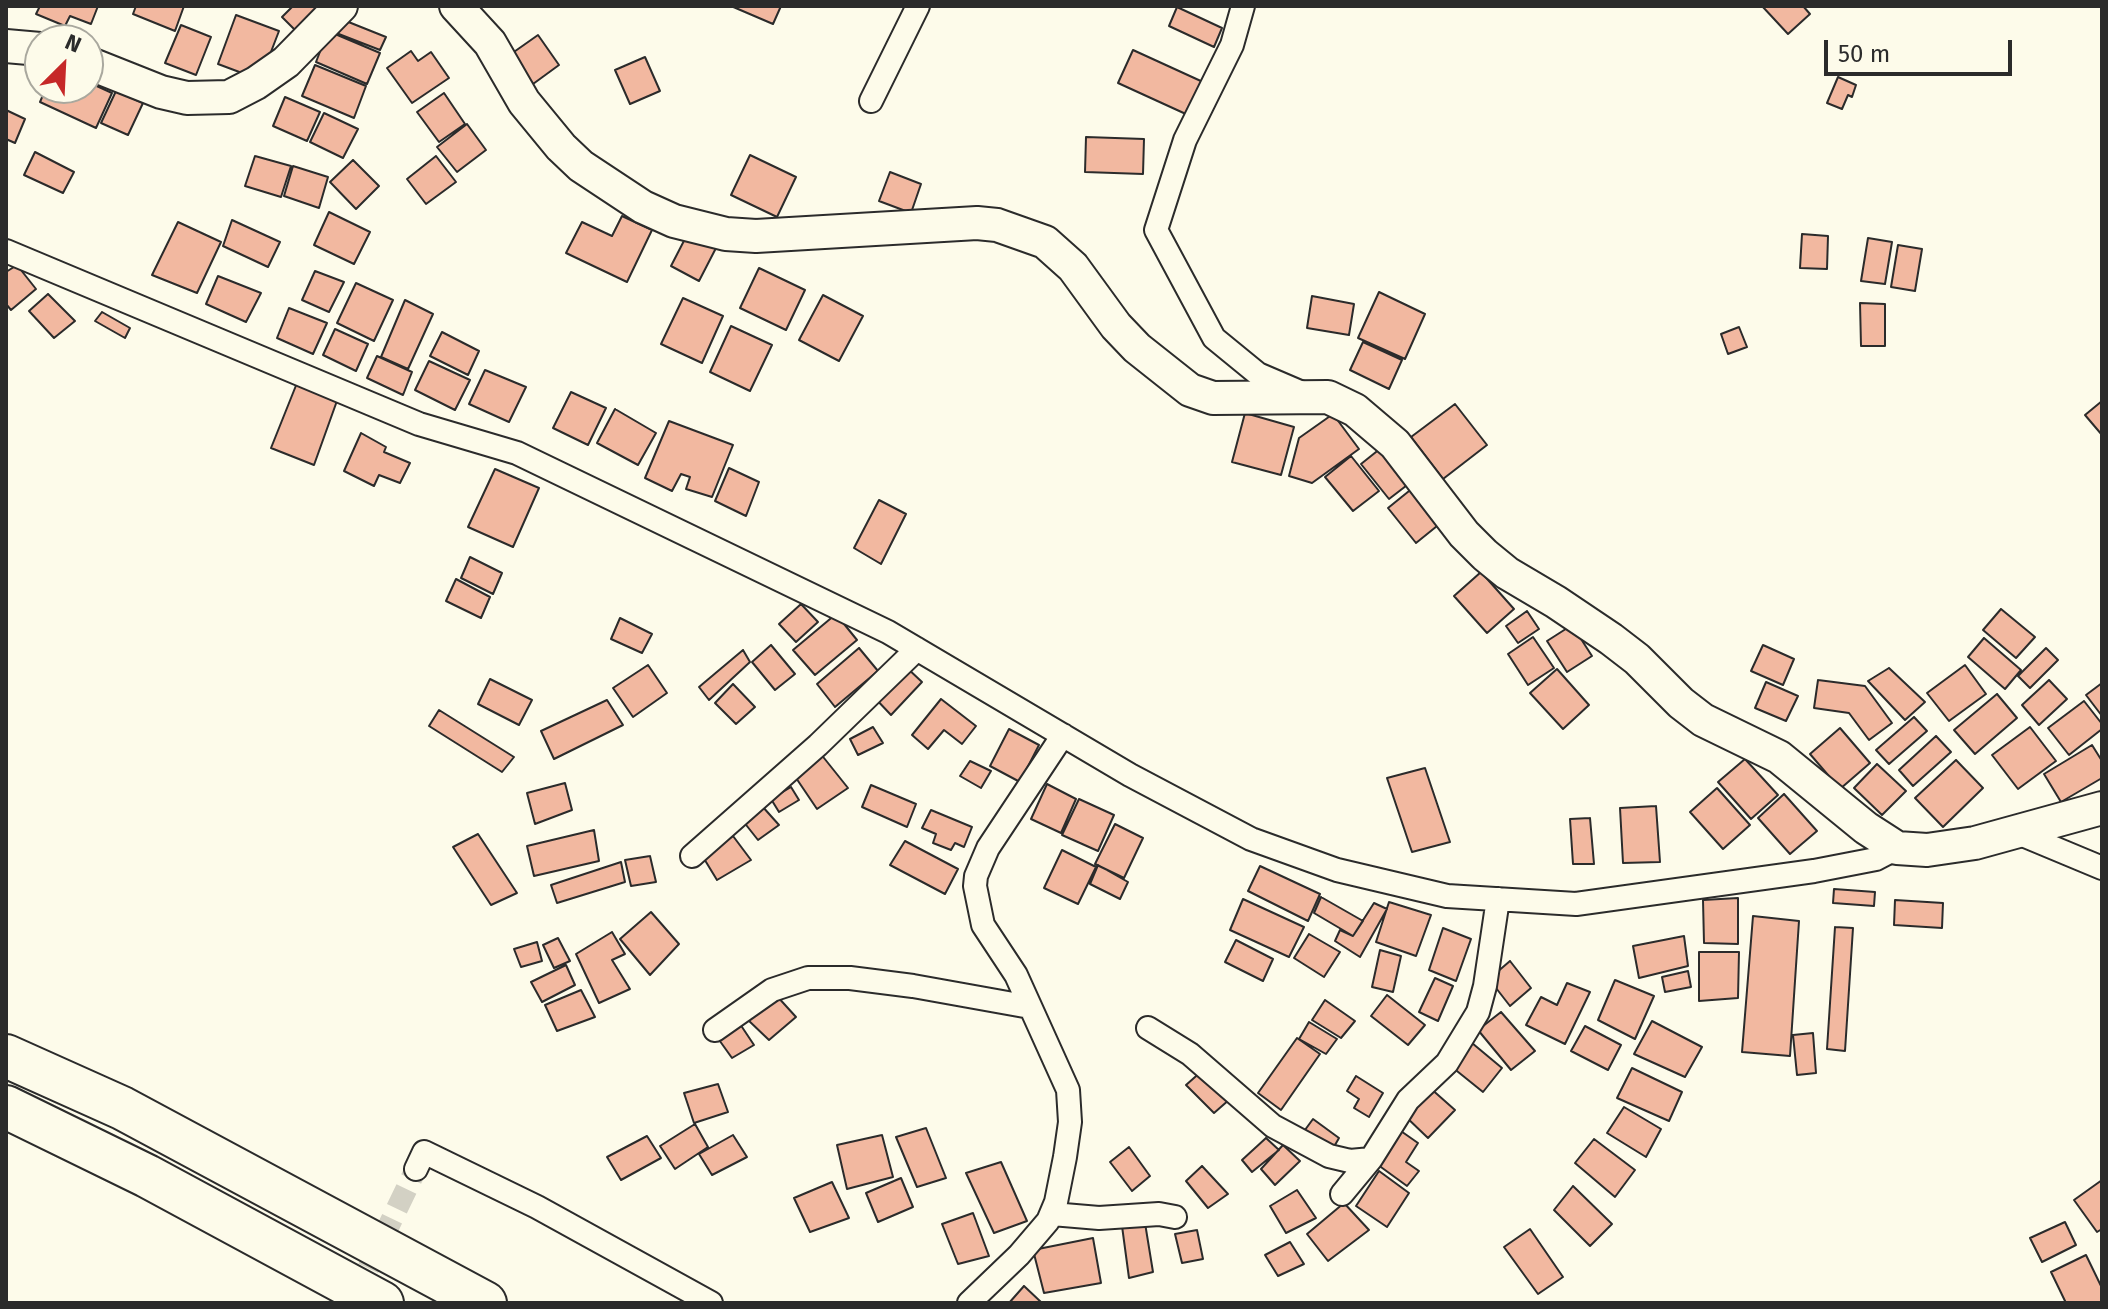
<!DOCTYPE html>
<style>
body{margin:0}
#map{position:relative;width:2108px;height:1309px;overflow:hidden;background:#fdfbea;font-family:"Fira Sans",sans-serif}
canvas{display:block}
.frame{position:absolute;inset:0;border:8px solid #2b2b2b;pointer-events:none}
.north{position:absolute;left:24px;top:24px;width:80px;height:80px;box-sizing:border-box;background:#fdfbea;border:2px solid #a9a89e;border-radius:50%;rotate:24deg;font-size:22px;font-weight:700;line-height:32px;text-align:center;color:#2b2b2b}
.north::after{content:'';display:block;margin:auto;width:28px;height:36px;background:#c62828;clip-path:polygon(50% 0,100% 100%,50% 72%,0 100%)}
.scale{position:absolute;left:1824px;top:40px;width:188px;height:36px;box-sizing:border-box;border:4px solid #2b2b2b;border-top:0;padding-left:10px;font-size:24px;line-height:28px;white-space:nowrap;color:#2b2b2b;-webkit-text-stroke:6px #fdfbea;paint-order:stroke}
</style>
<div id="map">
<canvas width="2108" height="1309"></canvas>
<div class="frame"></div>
<div class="north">N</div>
<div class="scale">50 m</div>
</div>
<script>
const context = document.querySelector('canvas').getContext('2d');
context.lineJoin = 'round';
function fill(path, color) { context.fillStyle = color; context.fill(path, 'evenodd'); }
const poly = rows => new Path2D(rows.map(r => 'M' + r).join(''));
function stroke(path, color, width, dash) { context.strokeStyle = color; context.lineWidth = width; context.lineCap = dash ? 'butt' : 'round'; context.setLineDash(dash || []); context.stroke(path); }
const building = poly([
 [40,6,98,6,91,24,70,16,65,26,36,14,40,6],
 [136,6,184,6,175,31,133,14,136,6],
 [293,6,323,6,297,32,282,17,293,6],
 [731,6,781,6,773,24,731,6],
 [1762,6,1803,6,1810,14,1788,34,1762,6],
 [1177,7,1222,28,1214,47,1169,26,1177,7],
 [236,15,279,31,269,57,242,73,218,64,236,15],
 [336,17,386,37,380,50,331,31,336,17],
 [181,25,211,37,196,75,165,63,181,25],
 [328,31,380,53,367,84,316,62,328,31],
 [538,35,559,65,533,84,511,54,538,35],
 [1133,50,1203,82,1188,115,1118,83,1133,50],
 [411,51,418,61,431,52,449,78,412,103,387,68,411,51],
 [645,57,660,91,630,104,615,70,645,57],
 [315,65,366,86,354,118,302,96,315,65],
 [1838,77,1856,85,1852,97,1848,95,1842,109,1827,103,1838,77],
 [88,82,112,93,96,128,40,102,46,88,88,88,88,82],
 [116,91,143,103,128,135,101,123,116,91],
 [444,93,465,124,439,142,417,112,444,93],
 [285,97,320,112,307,141,273,126,285,97],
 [6,110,25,119,15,143,6,139,6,110],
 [324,113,358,129,343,158,310,142,324,113],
 [467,124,486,150,457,172,437,147,467,124],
 [1086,137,1144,139,1143,174,1085,172,1086,137],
 [35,152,74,172,63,193,24,175,35,152],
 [750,155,796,177,777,217,731,195,750,155],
 [255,156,291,166,281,197,245,186,255,156],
 [436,156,456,182,426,204,407,179,436,156],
 [353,160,379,186,356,209,330,182,353,160],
 [293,166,328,177,319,208,284,196,293,166],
 [890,172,921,184,911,213,879,201,890,172],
 [329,212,370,232,354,264,314,245,329,212],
 [622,216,652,230,627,282,566,253,582,222,612,236,622,216],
 [232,220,280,242,268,267,223,246,232,220],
 [178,222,221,242,197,293,152,275,178,222],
 [688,233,716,248,699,281,671,266,688,233],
 [1802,234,1828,236,1827,269,1800,268,1802,234],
 [1868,238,1892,242,1885,284,1861,281,1868,238],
 [1898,245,1922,249,1915,291,1891,287,1898,245],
 [17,265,36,289,11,310,6,304,6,272,17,265],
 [759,268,805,290,786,330,740,308,759,268],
 [315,271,344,282,329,312,302,300,315,271],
 [218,276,261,293,246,322,206,304,218,276],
 [356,283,393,300,374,341,337,323,356,283],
 [1379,292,1425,314,1405,359,1358,338,1379,292],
 [48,294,75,321,54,338,29,311,48,294],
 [823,295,863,316,839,361,799,340,823,295],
 [1312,296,1354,304,1349,335,1307,328,1312,296],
 [683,298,723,316,702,363,661,344,683,298],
 [405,300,433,314,408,369,381,357,405,300],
 [1860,303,1885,304,1885,346,1861,346,1860,303],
 [289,308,327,323,313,354,277,338,289,308],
 [102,312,130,328,125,338,95,321,102,312],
 [731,326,772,345,750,391,710,372,731,326],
 [1739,327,1747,347,1728,354,1721,334,1739,327],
 [335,329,368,344,356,371,323,355,335,329],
 [442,332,479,351,468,375,430,356,442,332],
 [1363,342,1402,360,1389,389,1350,370,1363,342],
 [377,356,412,372,403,395,367,378,377,356],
 [429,361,470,380,455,410,415,390,429,361],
 [485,370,526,387,509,422,469,404,485,370],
 [297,383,338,398,314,465,271,448,297,383],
 [571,392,606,408,588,445,553,428,571,392],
 [2102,401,2102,435,2085,415,2102,401],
 [1455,404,1487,445,1443,479,1411,437,1455,404],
 [615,409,656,433,638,465,597,443,615,409],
 [1245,413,1294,427,1281,475,1232,462,1245,413],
 [1333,414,1359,449,1312,483,1289,476,1299,438,1333,414],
 [669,421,733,445,712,497,686,489,690,477,681,474,672,491,645,478,669,421],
 [361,433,386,447,384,452,410,463,400,483,379,475,374,486,344,471,361,433],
 [1386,444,1415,479,1389,499,1361,464,1386,444],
 [1351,456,1379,491,1353,511,1325,477,1351,456],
 [729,468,759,482,746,516,715,501,729,468],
 [495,469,539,488,513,547,468,527,495,469],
 [1414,487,1442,522,1416,543,1388,508,1414,487],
 [879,500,906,514,881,564,854,548,879,500],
 [470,557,502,573,493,594,461,578,470,557],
 [1481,572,1514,609,1487,633,1454,596,1481,572],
 [456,579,490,597,481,618,446,601,456,579],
 [801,604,818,622,796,642,779,624,801,604],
 [2001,609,2035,637,2016,658,1983,630,2001,609],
 [1527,611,1539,629,1518,643,1506,626,1527,611],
 [836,614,857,640,815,675,793,650,836,614],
 [620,618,652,634,642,653,611,639,620,618],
 [1572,625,1592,656,1567,672,1547,641,1572,625],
 [1533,637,1554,668,1528,685,1508,654,1533,637],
 [1984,638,2021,670,2005,689,1968,657,1984,638],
 [771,645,795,674,775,690,752,662,771,645],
 [1763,645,1794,659,1783,685,1751,671,1763,645],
 [859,648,878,671,835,707,817,684,859,648],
 [2046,648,2058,660,2030,688,2018,676,2046,648],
 [743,650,750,662,709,700,699,687,743,650],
 [648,665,667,693,633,717,613,688,648,665],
 [1965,665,1986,694,1949,721,1927,693,1965,665],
 [905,666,922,682,891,715,874,697,905,666],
 [1889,668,1925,702,1905,720,1868,681,1889,668],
 [1557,669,1589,705,1563,729,1530,693,1557,669],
 [490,679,532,700,519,725,478,704,490,679],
 [1818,680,1865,686,1892,723,1869,740,1849,713,1814,708,1818,680],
 [2049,680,2067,699,2039,725,2022,705,2049,680],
 [1766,682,1798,696,1786,721,1755,708,1766,682],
 [2102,683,2102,716,2086,695,2102,683],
 [733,684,755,707,736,724,715,703,733,684],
 [1997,694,2017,718,1975,754,1954,730,1997,694],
 [941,699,976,726,962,744,944,730,928,749,912,735,941,699],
 [607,700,623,725,554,759,541,731,607,700],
 [2084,701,2102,724,2102,729,2069,755,2048,728,2084,701],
 [439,710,514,757,502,772,429,726,439,710],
 [1914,717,1927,731,1889,764,1876,750,1914,717],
 [873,727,883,743,858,755,850,739,873,727],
 [2030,727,2056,761,2018,789,1992,755,2030,727],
 [1840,728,1870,763,1840,789,1810,754,1840,728],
 [1009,729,1039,745,1020,782,990,766,1009,729],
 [1936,736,1951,752,1913,786,1899,770,1936,736],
 [2092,745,2102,761,2102,778,2061,802,2044,774,2092,745],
 [816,748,848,788,817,809,790,769,816,748],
 [1745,759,1778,795,1751,819,1718,782,1745,759],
 [1956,760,1983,788,1943,827,1915,798,1956,760],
 [970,761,991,771,981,788,960,776,970,761],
 [1877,764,1906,791,1882,815,1854,788,1877,764],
 [1425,768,1450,842,1412,852,1387,778,1425,768],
 [565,783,572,810,535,824,527,793,565,783],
 [1047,784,1076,799,1061,833,1031,819,1047,784],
 [871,785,916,804,907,827,862,807,871,785],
 [791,787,799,800,779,812,771,799,791,787],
 [1717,788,1750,825,1723,849,1690,812,1717,788],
 [1784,794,1817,831,1790,854,1758,818,1784,794],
 [1079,799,1114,815,1098,851,1062,835,1079,799],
 [762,806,779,825,758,840,743,821,762,806],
 [1656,806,1660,862,1623,863,1620,808,1656,806],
 [931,810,972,827,964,847,955,843,951,850,933,843,936,834,922,828,931,810],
 [1590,818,1594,864,1573,864,1570,819,1590,818],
 [1115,824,1143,838,1124,878,1095,864,1115,824],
 [594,830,599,861,534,876,527,846,594,830],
 [478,834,517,893,491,905,453,847,478,834],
 [733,836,751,860,717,880,703,857,733,836],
 [905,841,958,869,945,894,890,865,905,841],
 [1062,850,1096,867,1078,904,1044,888,1062,850],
 [650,856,656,882,631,886,625,860,650,856],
 [621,862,625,882,557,903,551,885,621,862],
 [1098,865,1128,882,1120,899,1090,884,1098,865],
 [1260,866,1320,894,1308,921,1248,891,1260,866],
 [1834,889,1875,892,1874,906,1833,903,1834,889],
 [1321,897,1363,921,1353,936,1314,913,1321,897],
 [1738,898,1738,944,1704,943,1703,900,1738,898],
 [1243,899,1304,927,1289,957,1230,930,1243,899],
 [1895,900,1943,903,1942,928,1894,925,1895,900],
 [1389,902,1431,915,1416,956,1376,942,1389,902],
 [1374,903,1387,909,1360,957,1335,941,1340,930,1353,936,1374,903],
 [651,912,679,944,650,975,620,939,651,912],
 [1753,916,1799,921,1790,1056,1742,1052,1753,916],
 [1835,927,1853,928,1845,1051,1827,1049,1835,927],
 [1443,928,1471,939,1456,981,1429,970,1443,928],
 [612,932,625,954,612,960,630,989,599,1003,576,954,612,932],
 [1309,934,1340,952,1324,977,1294,958,1309,934],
 [1684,936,1688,966,1639,978,1633,946,1684,936],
 [558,938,570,961,554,968,543,945,558,938],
 [1236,940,1273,959,1263,981,1225,962,1236,940],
 [537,942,542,961,521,967,514,949,537,942],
 [1380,950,1401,956,1393,992,1372,987,1380,950],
 [1699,952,1739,952,1738,998,1699,1001,1699,952],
 [1510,961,1531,988,1510,1006,1489,979,1510,961],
 [566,965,575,985,542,1002,531,982,566,965],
 [1688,971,1691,987,1665,992,1662,977,1688,971],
 [1435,978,1453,986,1438,1021,1419,1012,1435,978],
 [1615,980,1654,996,1635,1039,1598,1020,1615,980],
 [1567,983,1590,992,1565,1044,1526,1025,1541,997,1557,1005,1567,983],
 [581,990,595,1017,557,1031,545,1005,581,990],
 [776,995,796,1017,769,1040,747,1019,776,995],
 [1387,995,1425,1025,1408,1045,1371,1016,1387,995],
 [1325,1000,1355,1021,1341,1038,1312,1020,1325,1000],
 [1501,1012,1535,1051,1511,1070,1478,1030,1501,1012],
 [1652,1021,1702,1047,1685,1077,1634,1054,1652,1021],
 [1309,1022,1337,1039,1326,1054,1299,1039,1309,1022],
 [740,1024,754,1045,732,1058,717,1037,740,1024],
 [1585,1026,1621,1045,1608,1070,1571,1051,1585,1026],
 [1813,1033,1816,1073,1797,1075,1793,1035,1813,1033],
 [1297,1038,1320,1054,1281,1110,1258,1093,1297,1038],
 [1466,1038,1502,1068,1483,1092,1447,1063,1466,1038],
 [1632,1068,1682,1092,1669,1121,1617,1098,1632,1068],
 [1203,1070,1230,1099,1214,1113,1186,1085,1203,1070],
 [1356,1076,1383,1093,1369,1117,1354,1108,1359,1099,1347,1091,1356,1076],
 [718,1084,728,1112,694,1123,684,1093,718,1084],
 [1429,1087,1455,1110,1428,1138,1404,1115,1429,1087],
 [1624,1107,1661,1129,1646,1157,1607,1133,1624,1107],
 [1313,1119,1339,1138,1331,1152,1302,1134,1313,1119],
 [695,1124,708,1147,675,1169,660,1146,695,1124],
 [926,1128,946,1178,917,1187,896,1137,926,1128],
 [1398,1129,1418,1143,1406,1162,1419,1171,1407,1186,1374,1162,1398,1129],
 [733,1135,747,1157,712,1175,699,1154,733,1135],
 [882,1135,893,1177,847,1189,837,1145,882,1135],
 [647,1136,661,1158,621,1180,607,1157,647,1136],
 [1266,1138,1279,1150,1252,1172,1242,1160,1266,1138],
 [1594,1139,1635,1170,1615,1197,1575,1163,1594,1139],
 [1283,1145,1300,1161,1275,1185,1261,1169,1283,1145],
 [1129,1147,1150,1176,1132,1191,1110,1162,1129,1147],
 [1001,1162,1027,1221,994,1233,966,1173,1001,1162],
 [1202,1166,1228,1194,1208,1208,1186,1181,1202,1166],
 [1379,1171,1409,1193,1387,1227,1356,1206,1379,1171],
 [901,1178,913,1207,878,1222,866,1193,901,1178],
 [2102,1180,2102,1229,2097,1232,2074,1200,2102,1180],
 [832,1182,849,1218,810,1232,794,1198,832,1182],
 [1573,1186,1612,1224,1590,1246,1554,1210,1573,1186],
 [1297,1190,1316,1218,1286,1233,1270,1206,1297,1190],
 [1344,1203,1369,1230,1328,1261,1307,1234,1344,1203],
 [973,1213,989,1256,958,1264,942,1224,973,1213],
 [2065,1222,2076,1245,2042,1262,2030,1238,2065,1222],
 [1145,1223,1153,1272,1129,1278,1122,1226,1145,1223],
 [1530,1229,1563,1277,1538,1294,1504,1247,1530,1229],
 [1197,1230,1203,1259,1182,1263,1175,1234,1197,1230],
 [1093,1238,1101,1283,1044,1293,1033,1250,1093,1238],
 [1290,1242,1304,1264,1278,1276,1265,1255,1290,1242],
 [2086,1255,2102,1288,2102,1303,2066,1303,2051,1272,2086,1255],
 [1024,1286,1042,1303,1009,1303,1024,1286]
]);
fill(building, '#f2b8a0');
stroke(building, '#2b2b2b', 2);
stroke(poly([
 [354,1298,416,1169]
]), '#d3d1c4', 22, [22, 11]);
const street = poly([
 [1243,6,1232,45,1185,140,1156,230,1214,338,1258,374,1300,392],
 [871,101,918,6],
 [6,251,419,424,517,453,888,632,1130,775,1251,839,1337,870,1447,896,1576,904,1814,871,1876,859,1897,848],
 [2018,833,2102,868],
 [692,856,818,745,917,649],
 [1148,1028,1190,1054,1273,1126,1329,1156,1350,1161,1371,1159],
 [715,1030,772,990,808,978,850,978,913,986,1030,1007],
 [416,1169,424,1152,537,1207,711,1303],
 [1342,1194,1371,1159,1408,1100,1447,1063,1478,1012,1485,986,1498,899],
 [1052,1214,1099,1218,1159,1214,1175,1217],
 [969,1303,1019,1255,1048,1221,1056,1202,1065,1157,1070,1122,1068,1090,1016,975,983,925,975,886,976,876,988,848,1063,735]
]);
const secondary = poly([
 [456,6,490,43,524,102,561,147,581,166,643,207,674,221,726,234,756,236,977,223,997,225,1045,242,1073,267,1116,326,1137,348,1190,390,1213,398,1328,397,1355,410,1395,444,1464,534,1485,555,1507,573,1556,602,1611,639,1637,659,1681,703,1703,720,1779,757,1866,828,1897,848,1927,850,1975,843,2102,808],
 [6,46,40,49],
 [88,63,161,92,187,98,229,97,256,83,286,62,341,6]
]);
const highway = poly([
 [6,1056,122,1108,485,1303],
 [6,1107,147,1176,382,1303]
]);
stroke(street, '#2b2b2b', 26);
stroke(secondary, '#2b2b2b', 36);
stroke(highway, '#2b2b2b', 46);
stroke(street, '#fdfbea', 22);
stroke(secondary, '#fdfbea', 32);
stroke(highway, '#fdfbea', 42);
</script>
